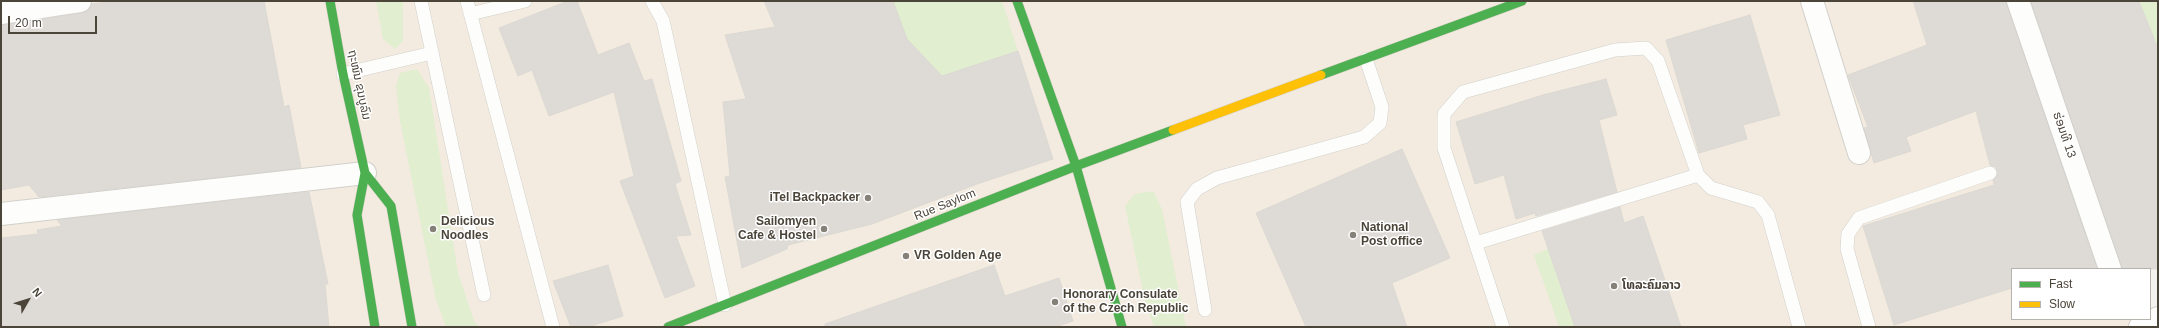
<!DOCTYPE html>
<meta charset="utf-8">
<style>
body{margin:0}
#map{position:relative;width:2159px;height:328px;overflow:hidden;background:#f4f2ee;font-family:Arial,sans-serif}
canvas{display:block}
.frame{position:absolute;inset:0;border:2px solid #4b4439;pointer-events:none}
.legend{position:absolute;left:2011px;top:268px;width:140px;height:52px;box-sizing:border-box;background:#fff;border:1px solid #b7b4b0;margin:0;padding:5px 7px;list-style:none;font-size:12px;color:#4b4439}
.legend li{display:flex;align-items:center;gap:8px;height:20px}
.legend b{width:20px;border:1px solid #b7b4b0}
.north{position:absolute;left:8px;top:280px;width:40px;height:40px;-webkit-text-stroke:3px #fff;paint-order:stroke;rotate:51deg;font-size:11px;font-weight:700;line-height:16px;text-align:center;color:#4b4439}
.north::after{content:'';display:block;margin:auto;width:14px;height:18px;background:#4b4439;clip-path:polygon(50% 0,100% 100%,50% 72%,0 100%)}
.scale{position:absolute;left:8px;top:16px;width:89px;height:18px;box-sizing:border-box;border:2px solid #4b4439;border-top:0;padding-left:5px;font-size:12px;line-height:14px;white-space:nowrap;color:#4b4439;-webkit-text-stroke:3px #fff;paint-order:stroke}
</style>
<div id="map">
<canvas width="2159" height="328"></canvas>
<div class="frame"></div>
<ul class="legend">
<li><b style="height:5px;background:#4caf50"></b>Fast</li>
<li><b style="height:5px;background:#ffc107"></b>Slow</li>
</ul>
<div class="north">N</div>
<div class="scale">20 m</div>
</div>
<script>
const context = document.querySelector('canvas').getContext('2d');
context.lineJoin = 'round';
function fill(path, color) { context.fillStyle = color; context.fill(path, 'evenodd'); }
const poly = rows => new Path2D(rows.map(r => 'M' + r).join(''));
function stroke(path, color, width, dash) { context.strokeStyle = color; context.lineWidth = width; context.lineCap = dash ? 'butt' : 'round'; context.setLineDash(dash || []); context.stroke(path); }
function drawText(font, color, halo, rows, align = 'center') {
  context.font = font + ' Arial,"Noto Sans Lao",sans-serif'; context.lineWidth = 3; context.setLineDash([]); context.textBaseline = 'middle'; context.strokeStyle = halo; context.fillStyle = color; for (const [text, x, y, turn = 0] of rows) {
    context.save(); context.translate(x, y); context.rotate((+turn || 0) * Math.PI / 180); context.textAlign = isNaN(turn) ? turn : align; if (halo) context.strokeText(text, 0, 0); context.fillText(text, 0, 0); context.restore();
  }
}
fill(poly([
 [1,1,2044,1,2130,269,2012,269,2012,319,2146,319,2149,327,1,327]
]), '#f3ebdf');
fill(poly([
 [376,1,403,1,403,41,395,49,383,39],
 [893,1,1002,1,1018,51,942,76,860,21,897,12],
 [2140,1,2158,1,2157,48,2142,9],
 [417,69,429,88,458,273,474,321,479,327,446,327,436,300,400,121,396,86,400,73],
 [1153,191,1162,209,1186,327,1154,327,1145,301,1125,206,1135,194],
 [1548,249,1575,327,1559,327,1534,255]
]), '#e1eecf');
const building = poly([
 [115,1,264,1,284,107,289,105,301,168,39,197,29,185,1,190,1,25,82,13,88,10,92,4,115,1],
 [568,1,577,1,598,55,629,43,644,81,652,79,681,181,675,184,691,235,676,236,695,286,665,298,620,181,634,176,614,92,549,116,532,70,518,76,499,28,568,1],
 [764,1,893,1,907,39,942,76,1018,51,1053,159,977,184,872,224,788,245,787,249,742,268,725,177,730,176,723,102,746,99,725,35,775,27,764,1],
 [1913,1,2006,1,2097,269,2012,269,2012,288,1894,325,1863,226,1994,185,1993,180,1998,174,1996,167,1990,165,1976,111,1906,137,1911,151,1874,163,1864,128,1868,127,1848,75,1927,45,1913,1],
 [2031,1,2139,1,2158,49,2158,269,2122,269,2031,1],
 [1750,15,1780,115,1743,125,1747,139,1699,153,1666,40,1750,15],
 [1606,79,1617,115,1599,120,1617,192,1536,216,1535,213,1516,219,1504,175,1475,184,1456,122,1543,95,1606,79],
 [1402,149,1450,258,1392,283,1407,327,1306,327,1256,213,1402,149],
 [309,192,328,284,325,284,329,327,1,327,1,238,38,234,37,230,62,226,57,220,309,192],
 [1620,207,1624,223,1643,216,1681,327,1575,327,1542,231,1620,207],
 [608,265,623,316,588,327,571,327,553,281,608,265],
 [994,265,1005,296,1059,278,1073,321,1055,327,825,327,825,324,994,265]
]);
fill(building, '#dedbd6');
stroke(building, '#dcd9d4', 1);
const lane = poly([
 [421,1,484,295],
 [467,1,553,327],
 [652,1,663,21,725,305],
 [470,14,525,1],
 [343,74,432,53],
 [1476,243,1698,175],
 [1205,310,1187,202,1197,189,1217,178,1364,137,1380,123,1382,107,1366,59],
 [1503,327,1444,148,1444,114,1463,92,1615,50,1646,48,1658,61,1698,175,1711,188,1758,202,1768,215,1799,327],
 [1869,327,1847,249,1848,234,1859,218,1990,173]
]);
const street = poly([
 [1812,1,1859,153],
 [2018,1,2110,269],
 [1,13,80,1],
 [1,214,365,173],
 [2140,327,2158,318]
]);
const fast = poly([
 [330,1,343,74,365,173,357,215,375,327],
 [1017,1,1076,166,1122,327],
 [1321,75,1522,1],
 [365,173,391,206,412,327],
 [668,327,1076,166,1173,130]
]);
const slow = poly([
 [1173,130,1321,75]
]);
stroke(lane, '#d2d0cb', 14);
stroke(street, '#d2d0cb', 24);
stroke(fast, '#d3cfc5', 10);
stroke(slow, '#d3cfc5', 10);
stroke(lane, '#fdfdfc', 13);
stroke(street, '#fdfdfc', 22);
stroke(fast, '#4caf50', 9);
stroke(slow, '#ffc107', 9);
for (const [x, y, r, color] of [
 [868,198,4,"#868178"],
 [433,229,4,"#868178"],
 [824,229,4,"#868178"],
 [1353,235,4,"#868178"],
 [906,256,4,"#868178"],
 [1614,286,4,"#868178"],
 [1055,302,4,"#868178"]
]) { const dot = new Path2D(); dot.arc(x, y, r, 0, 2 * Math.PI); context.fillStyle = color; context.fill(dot); stroke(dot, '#fff', 1.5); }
drawText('12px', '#4b4439', '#fff', [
 ["ຖະໜົນ ຂຸນບູລົມ",359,85,78],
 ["ຮ່ອມທີ 13",2064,135,71],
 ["Rue Saylom",945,205,-22]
]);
drawText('bold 12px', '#4b4439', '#fff', [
 ["iTel Backpacker",860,198,"right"],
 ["Delicious",441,222],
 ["Noodles",441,236],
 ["Sailomyen",816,222,"right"],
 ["Cafe & Hostel",816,236,"right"],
 ["National",1361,228],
 ["Post office",1361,242],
 ["VR Golden Age",914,256],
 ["ໂທລະຄົມລາວ",1622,286],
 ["Honorary Consulate",1063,295],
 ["of the Czech Republic",1063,309]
], 'left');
</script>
